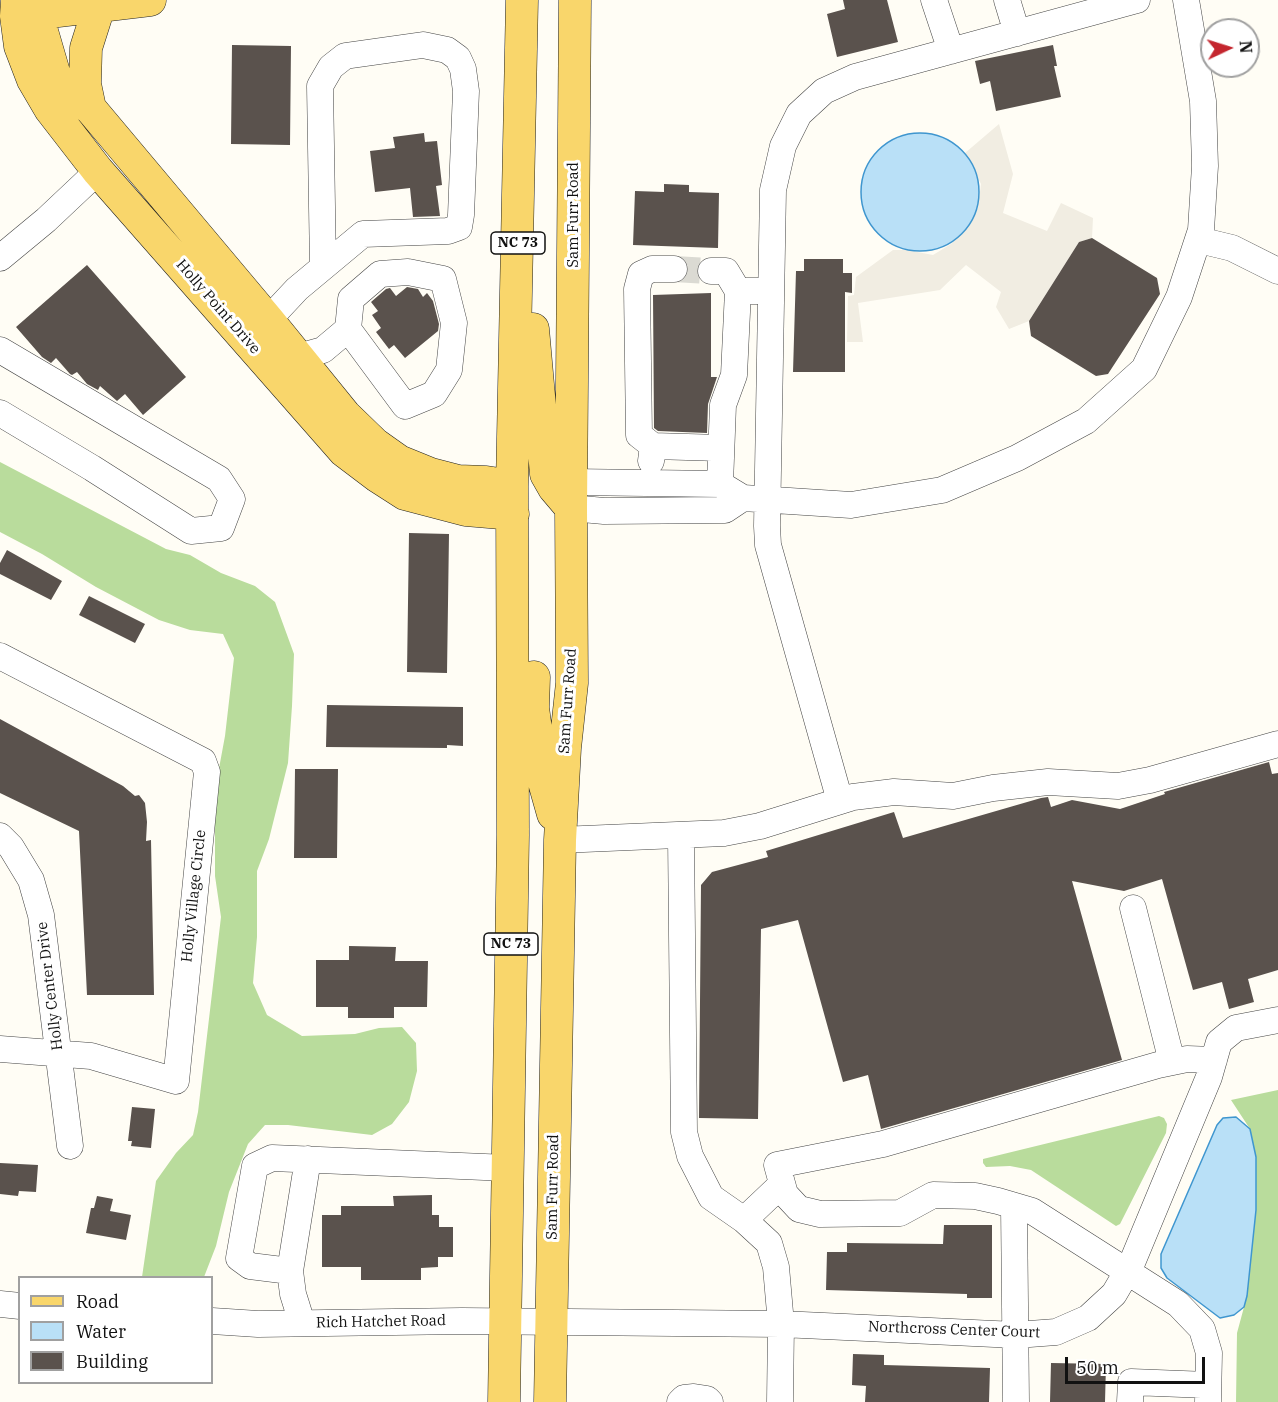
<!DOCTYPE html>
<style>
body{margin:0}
#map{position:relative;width:1278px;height:1402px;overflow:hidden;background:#fffdf5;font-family:"IBM Plex Serif",serif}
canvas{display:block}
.legend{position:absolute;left:18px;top:1276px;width:195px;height:108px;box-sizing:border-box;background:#fff;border:2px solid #a0a0a0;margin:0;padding:8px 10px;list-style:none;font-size:18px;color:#111}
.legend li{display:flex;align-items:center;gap:12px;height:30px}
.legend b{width:30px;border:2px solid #a0a0a0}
.north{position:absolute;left:1200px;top:18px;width:60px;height:60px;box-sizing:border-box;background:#fff;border:2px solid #a0a0a0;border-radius:50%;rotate:86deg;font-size:16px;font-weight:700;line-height:24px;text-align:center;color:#111}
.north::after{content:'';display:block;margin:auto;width:21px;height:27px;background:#c4262e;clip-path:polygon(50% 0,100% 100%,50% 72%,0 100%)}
.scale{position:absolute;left:1065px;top:1357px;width:140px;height:27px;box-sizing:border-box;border:3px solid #111;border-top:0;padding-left:8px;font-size:18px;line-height:21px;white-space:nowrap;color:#111;-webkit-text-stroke:4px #fff;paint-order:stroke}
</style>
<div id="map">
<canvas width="1278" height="1402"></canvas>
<ul class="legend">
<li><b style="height:8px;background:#f9d66b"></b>Road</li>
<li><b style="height:16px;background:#b9e0f7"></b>Water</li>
<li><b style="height:16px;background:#5a524d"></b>Building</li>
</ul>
<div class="north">N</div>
<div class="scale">50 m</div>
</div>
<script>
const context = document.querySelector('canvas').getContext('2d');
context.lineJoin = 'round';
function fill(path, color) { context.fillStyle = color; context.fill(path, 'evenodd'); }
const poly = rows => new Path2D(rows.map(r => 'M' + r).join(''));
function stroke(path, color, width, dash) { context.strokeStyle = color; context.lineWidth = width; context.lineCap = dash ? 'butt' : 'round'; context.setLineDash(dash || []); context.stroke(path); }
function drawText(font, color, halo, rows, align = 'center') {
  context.font = font + ' "IBM Plex Serif",serif'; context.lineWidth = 6; context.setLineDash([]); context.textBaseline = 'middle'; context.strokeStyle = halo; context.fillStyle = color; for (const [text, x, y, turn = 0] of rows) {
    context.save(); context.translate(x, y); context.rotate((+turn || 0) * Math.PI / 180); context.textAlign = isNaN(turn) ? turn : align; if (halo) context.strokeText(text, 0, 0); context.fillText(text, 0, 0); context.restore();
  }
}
fill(poly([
 [0,462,166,549,190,555,221,573,255,586,275,602,294,654,292,706,288,763,269,839,257,871,257,937,253,983,267,1015,302,1036,355,1034,379,1028,402,1027,416,1043,417,1071,409,1102,392,1124,372,1135,288,1125,265,1125,248,1144,229,1192,216,1246,204,1277,142,1277,156,1181,176,1153,193,1135,198,1112,221,917,215,876,215,790,225,736,234,658,223,634,190,630,159,620,96,587,42,554,0,532],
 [1278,1090,1278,1402,1236,1402,1237,1333,1247,1296,1256,1210,1256,1157,1250,1129,1231,1100],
 [1159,1116,1164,1118,1167,1124,1166,1133,1120,1224,1116,1226,1031,1170,1010,1166,986,1167,983,1163,983,1159]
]), '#b9dc9c');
fill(poly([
 [999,124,1013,174,1003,213,1047,231,1061,203,1093,218,1092,238,1079,242,1029,321,1009,329,996,307,1001,292,966,265,940,290,858,303,863,342,847,342,848,296,854,295,856,277,893,250,907,250,933,255,951,244,970,225,978,208,981,184,965,153]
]), '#f1ede2');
const water = poly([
 '861 192a59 59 0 1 1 118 0a59 59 0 1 1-118 0Z',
 [1236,1117,1250,1129,1256,1157,1256,1210,1247,1296,1244,1307,1234,1315,1220,1318,1167,1278,1161,1268,1161,1254,1217,1125,1223,1118,1236,1117]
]);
fill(water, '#b9e0f7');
stroke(water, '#3f96cf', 1.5);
fill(poly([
 [843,0,887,0,898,42,837,57,827,14,845,9],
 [232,45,291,46,290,145,231,144],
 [1053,45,1057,66,1054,66,1061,97,996,111,990,81,980,84,975,61],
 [424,133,425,142,437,141,442,185,436,186,440,216,413,217,410,188,375,192,370,151,395,148,393,137],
 [664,184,689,185,689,192,719,193,718,248,633,245,635,191,664,192],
 [1092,238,1157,278,1160,294,1108,374,1096,376,1031,336,1029,321,1079,242],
 [804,259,843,259,843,273,852,273,852,293,845,292,845,372,793,372,796,271,804,271],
 [87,265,186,377,143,415,125,394,117,401,100,386,98,390,87,384,77,372,72,375,70,374,56,358,51,363,42,357,16,327],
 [407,287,418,289,423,297,427,293,433,301,439,324,438,331,405,358,394,345,389,349,376,332,381,328,372,315,378,311,371,302,386,289,390,288,396,296],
 [711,293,711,377,717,377,708,404,707,433,658,431,654,428,653,295],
 [409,533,449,534,447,673,407,672],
 [7,550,62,581,51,600,0,574,0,563],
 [89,596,145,624,135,643,79,615],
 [327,705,463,707,463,746,447,745,447,748,326,747],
 [0,719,123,786,135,796,139,795,145,803,147,822,146,841,151,840,154,995,87,995,79,831,0,793],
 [1269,762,1272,774,1278,773,1278,970,1248,979,1254,1002,1229,1009,1222,982,1193,990,1162,879,1124,891,1072,881,1122,1060,881,1129,868,1075,843,1082,798,920,761,929,758,1119,699,1118,701,885,712,872,768,857,766,851,894,812,903,838,1041,798,1048,797,1051,807,1072,800,1120,809,1165,794,1164,792],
 [295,769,338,769,337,858,294,858],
 [349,946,396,947,395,961,428,961,427,1007,394,1007,394,1018,348,1018,348,1007,316,1007,316,960,349,960],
 [132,1107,155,1109,151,1148,131,1146,132,1141,128,1141],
 [0,1163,38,1165,36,1192,19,1191,18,1196,0,1194],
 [432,1195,432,1215,439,1215,439,1227,453,1227,453,1257,438,1257,438,1267,421,1268,421,1280,361,1280,361,1267,322,1267,322,1215,341,1215,341,1206,394,1206,393,1196],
 [97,1196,113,1199,110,1211,131,1215,126,1240,86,1233,91,1208,94,1208],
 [944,1225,992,1225,992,1298,967,1298,967,1294,826,1290,827,1252,847,1252,847,1243,943,1244],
 [853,1354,884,1355,884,1365,990,1368,989,1402,865,1402,866,1386,852,1385],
 [1051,1363,1106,1364,1105,1402,1050,1402]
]), '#5a524d');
stroke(poly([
 [674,269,711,271]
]), '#dbdad3', 26, [26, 13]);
const minor = poly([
 [934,0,951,51],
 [1007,0,1017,33],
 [1199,240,1232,248,1278,271],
 [0,258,46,220,98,171],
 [711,271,726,271,738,291],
 [408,272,443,279,454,323,449,370,434,394,405,406,348,329,351,299,380,274,408,272],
 [268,320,297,289,363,234,448,231,459,227,461,215,466,91,463,69,458,58,447,50,423,45,345,56,331,67,320,86,323,267],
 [0,350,219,479,232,499,221,528,191,531,92,468,0,413],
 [298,357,323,350,348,329],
 [653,446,639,435,637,289,641,274,652,269,674,269],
 [651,461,653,446,721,448],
 [572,482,720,484,743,498,851,505,942,490,1017,458,1086,421,1144,369,1179,297,1201,230,1205,166,1203,101,1186,0],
 [720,484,723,405,734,375,738,291,771,291],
 [571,508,604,511,725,510,743,498],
 [0,656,203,761,207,772,176,1081,91,1056,0,1049],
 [840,801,768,545,767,526,773,190,783,146,799,114,824,91,855,77,1137,0],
 [0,836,11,847,31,880,41,915,70,1146],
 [681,836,684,1132,690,1156,711,1197,744,1220,769,1243,776,1267,781,1324,780,1402],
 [560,840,724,833,760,826,853,797,894,792,953,796,993,788,1048,782,1118,786,1150,780,1278,744],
 [1133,908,1172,1062],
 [1014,1206,1016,1402],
 [744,1220,782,1184],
 [290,1271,250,1266,239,1258,255,1166,272,1158,508,1168],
 [0,1304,20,1306],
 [212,1321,258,1324,462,1321,781,1324,1016,1335,1056,1332,1088,1318,1114,1294,1131,1265,1209,1077,1219,1042,1236,1028,1278,1020],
 [302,1323,293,1294,290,1271,308,1159],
 [680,1402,684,1398,694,1397,707,1399,710,1402],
 [1130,1402,1131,1382,1208,1385],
 [1208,1402,1209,1353,1202,1329,1178,1304,1032,1211,998,1201,975,1196,933,1195,900,1213,820,1214,799,1209,785,1194,777,1165,883,1144,1158,1065,1187,1059,1214,1060]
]);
const major = poly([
 [17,0,16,16,20,46,33,80,50,109,98,171,344,451,377,476,405,494,466,510,513,514],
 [31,0,37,14,55,76,66,92,90,108,268,320,345,415,375,444,399,461,431,474,458,481,486,482,512,486],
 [16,16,150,0],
 [90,108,85,84,86,48,99,7],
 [533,329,546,474,554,488,571,508],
 [534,677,533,708,542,775,553,814],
 [504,1402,513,835,512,486,522,0],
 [550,1402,560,840,565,748,572,683,571,508,575,0]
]);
stroke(minor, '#444', 27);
stroke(major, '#222', 33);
stroke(minor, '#fff', 26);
stroke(major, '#f9d66b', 32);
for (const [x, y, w] of [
 [518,243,54],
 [511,944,54]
]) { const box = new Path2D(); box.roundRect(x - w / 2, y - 11, w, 22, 4.5); context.fillStyle = '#fff'; context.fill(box); stroke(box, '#111', 1.5); }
drawText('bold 14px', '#111', null, [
 ["NC 73",518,243],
 ["NC 73",511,944]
]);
drawText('15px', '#111', '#fff', [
 ["Sam Furr Road",574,215,-90],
 ["Holly Point Drive",218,307,49],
 ["Sam Furr Road",568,701,-86],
 ["Holly Village Circle",194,896,-84],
 ["Holly Center Drive",50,986,-97],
 ["Sam Furr Road",553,1187,-89],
 ["Rich Hatchet Road",381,1322,-1],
 ["Northcross Center Court",954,1330,2]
]);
</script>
